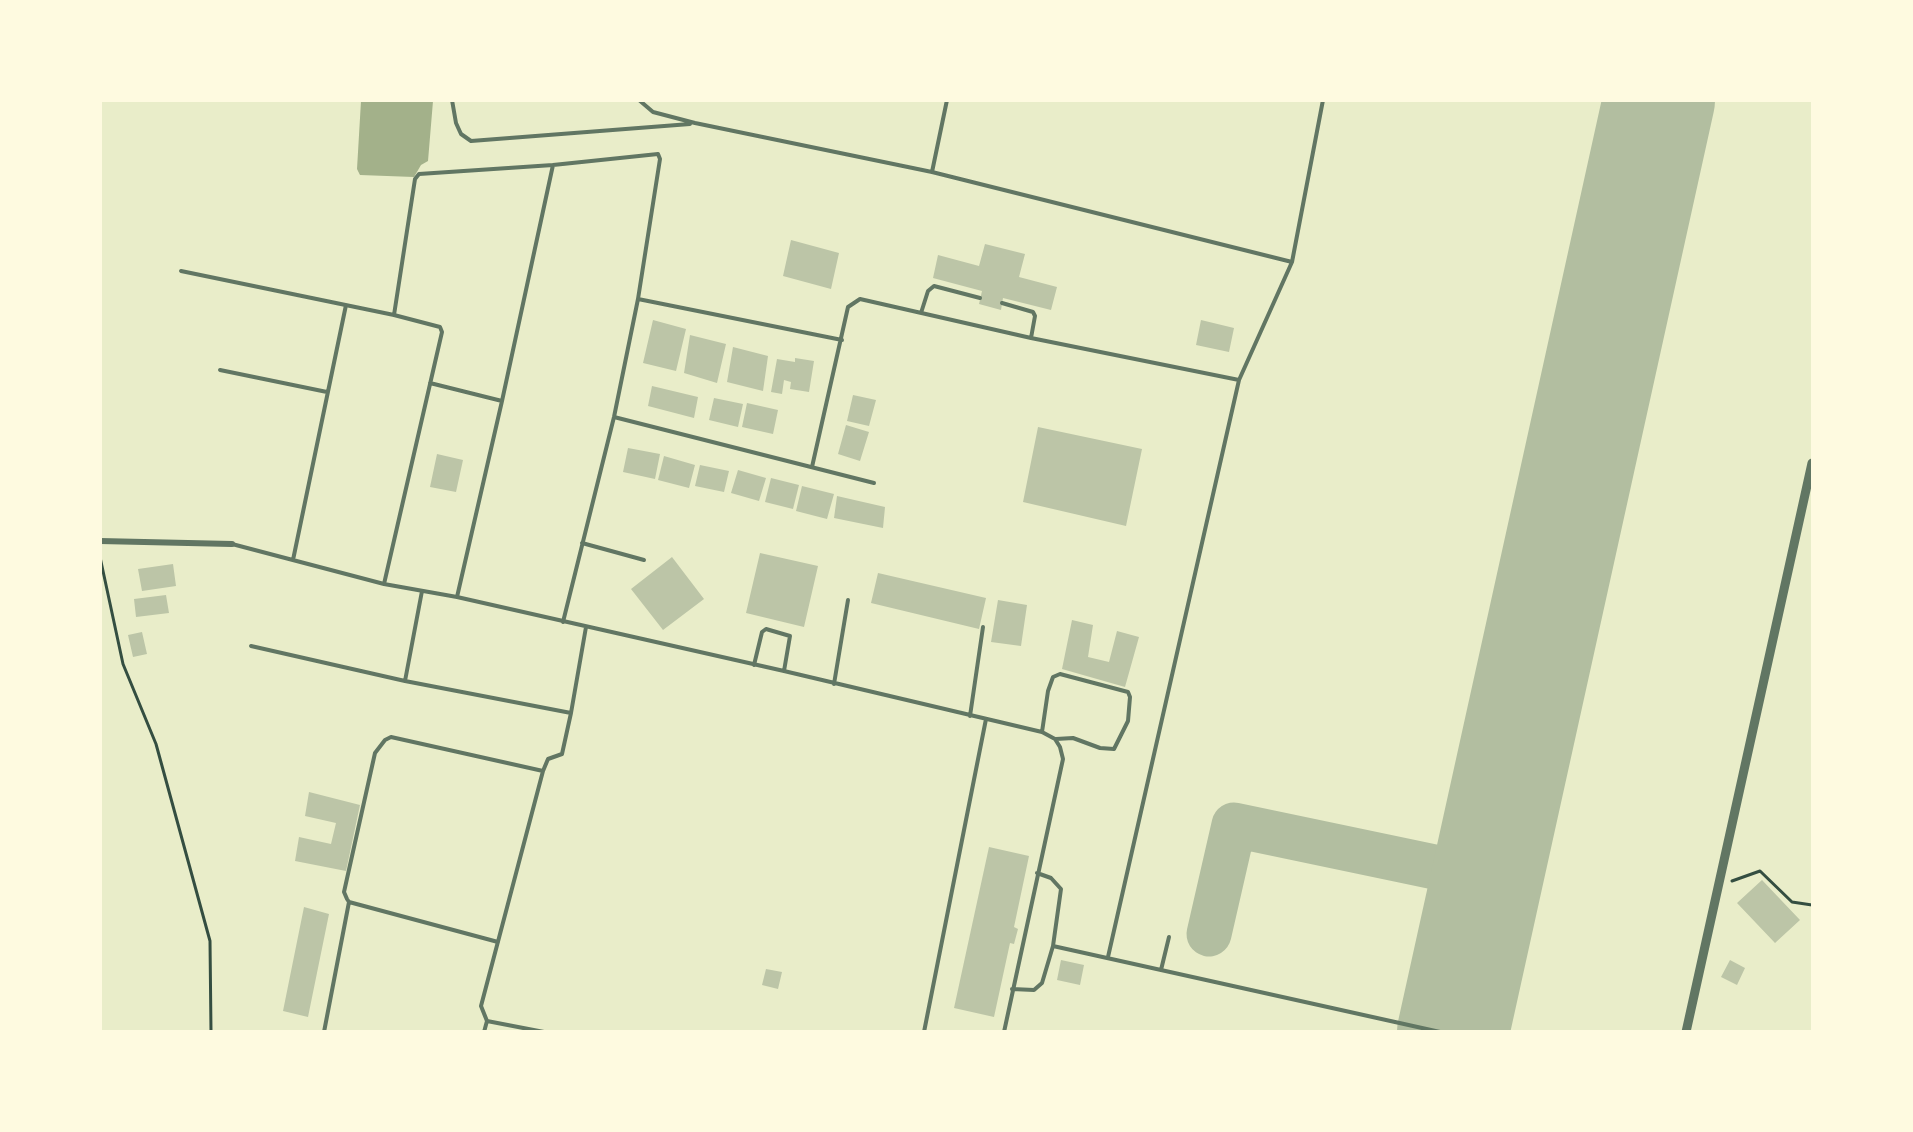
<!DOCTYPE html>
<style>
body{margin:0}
#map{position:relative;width:1913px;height:1132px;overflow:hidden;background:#e9edc9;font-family:Manrope,sans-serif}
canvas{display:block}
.frame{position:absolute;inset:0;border:102px solid #fefae0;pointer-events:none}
</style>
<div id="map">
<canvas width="1913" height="1132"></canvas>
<div class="frame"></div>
</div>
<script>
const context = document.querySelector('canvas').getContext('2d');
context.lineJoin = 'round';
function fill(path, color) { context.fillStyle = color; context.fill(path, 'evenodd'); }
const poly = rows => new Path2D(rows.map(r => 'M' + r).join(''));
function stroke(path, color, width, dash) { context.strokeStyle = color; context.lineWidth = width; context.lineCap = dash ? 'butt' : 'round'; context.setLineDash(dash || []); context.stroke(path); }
fill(poly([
 [361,101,433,101,428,161,421,165,414,177,360,175,357,169]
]), '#a3b18a');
stroke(poly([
 [1209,934,1234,825,1487,878]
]), '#b2bea0', 45);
stroke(poly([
 [1453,1032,1659,100]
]), '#b2bea0', 112);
fill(poly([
 [791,240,839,253,831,289,783,276],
 [985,244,1025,254,1019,277,1057,287,1051,310,1003,298,1001,310,979,304,982,291,933,278,938,255,979,266],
 [653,320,686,329,676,371,643,363],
 [1201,320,1234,328,1229,352,1196,345],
 [690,335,726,344,717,383,684,373],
 [733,347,768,356,763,391,727,382],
 [795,358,814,361,809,392,790,389,791,382,784,380,782,394,771,392,777,359,795,362],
 [652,386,698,397,694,418,648,406],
 [853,395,876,400,869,426,847,421],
 [714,398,743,404,738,427,709,420],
 [747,403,778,410,773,434,742,427],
 [846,425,869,432,860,461,838,454],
 [1038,427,1142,449,1126,526,1023,502],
 [628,448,660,454,655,479,623,472],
 [437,454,463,460,456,492,430,487],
 [664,456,695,465,689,488,658,480],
 [700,465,729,471,724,492,695,486],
 [738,470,766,478,759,501,731,493],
 [771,478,799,485,793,509,765,502],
 [802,486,834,494,827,519,796,511],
 [837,496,885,507,883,528,834,518],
 [760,553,818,566,804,627,746,613],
 [672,557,704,599,663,630,631,589],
 [173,564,176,586,142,591,138,569],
 [878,573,986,598,979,629,871,603],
 [166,595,169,613,136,617,134,599],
 [998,600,1027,605,1021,646,991,642],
 [1072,620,1093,625,1088,657,1109,662,1117,631,1139,637,1125,687,1062,669],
 [142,632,147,654,133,657,128,635],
 [309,792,360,805,346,871,295,861,299,837,331,844,336,823,305,816],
 [989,847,1029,856,1014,927,1018,929,1014,944,1010,943,994,1017,954,1008],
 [1762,880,1800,920,1775,943,1737,903],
 [304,907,329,914,308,1017,283,1011],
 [1061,960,1084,965,1080,985,1057,980],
 [1730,960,1745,968,1737,985,1721,977],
 [766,969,782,972,778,989,762,985]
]), '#bcc5a7');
stroke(poly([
 [100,557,123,664,156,744,210,941,211,1032],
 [1732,881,1760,871,1792,902,1812,905]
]), '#344e41', 3);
stroke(poly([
 [452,100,456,123,461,134,471,141,690,124],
 [639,100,653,112,695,123,932,172,1292,262],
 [932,172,947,100],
 [181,271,394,315,440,327,442,332,384,584],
 [638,299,842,340],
 [1002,303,1033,312,1035,316,1031,338],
 [921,313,928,291,934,286,980,298],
 [394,315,415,179,419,174,553,165],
 [220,370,327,392],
 [430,383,502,401],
 [614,417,874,483],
 [812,467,848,307,860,299,1031,338,1239,380],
 [582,543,644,560],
 [232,544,384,584,457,597,784,671,1042,732,1055,739,1060,747,1063,759,1004,1032],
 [293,560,346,305],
 [457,597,502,401,553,165,658,154,660,159,638,299,614,417,563,622],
 [251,646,405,681,571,713,586,627],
 [754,665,762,632,766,629,790,636,784,671],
 [405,681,422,591],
 [834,684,848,600],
 [970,716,983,627],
 [1042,732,1048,691,1053,677,1060,674,1128,692,1130,697,1128,721,1114,749,1100,748,1073,738,1056,739],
 [498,942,349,902,347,899,344,892,375,753,385,740,391,737,543,771],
 [1053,946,1440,1032],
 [1108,957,1239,380,1292,262,1323,100],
 [1161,970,1169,937],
 [1012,989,1034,990,1042,983,1053,946,1061,889,1051,878,1037,873],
 [324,1032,349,902],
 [484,1032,487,1021],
 [544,1032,487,1021,481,1006,543,771,548,759,562,754,571,713],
 [924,1032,986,719]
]), '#617663', 4);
stroke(poly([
 [100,541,232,544]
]), '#617663', 6);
stroke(poly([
 [1686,1032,1812,463]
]), '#617663', 9);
</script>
